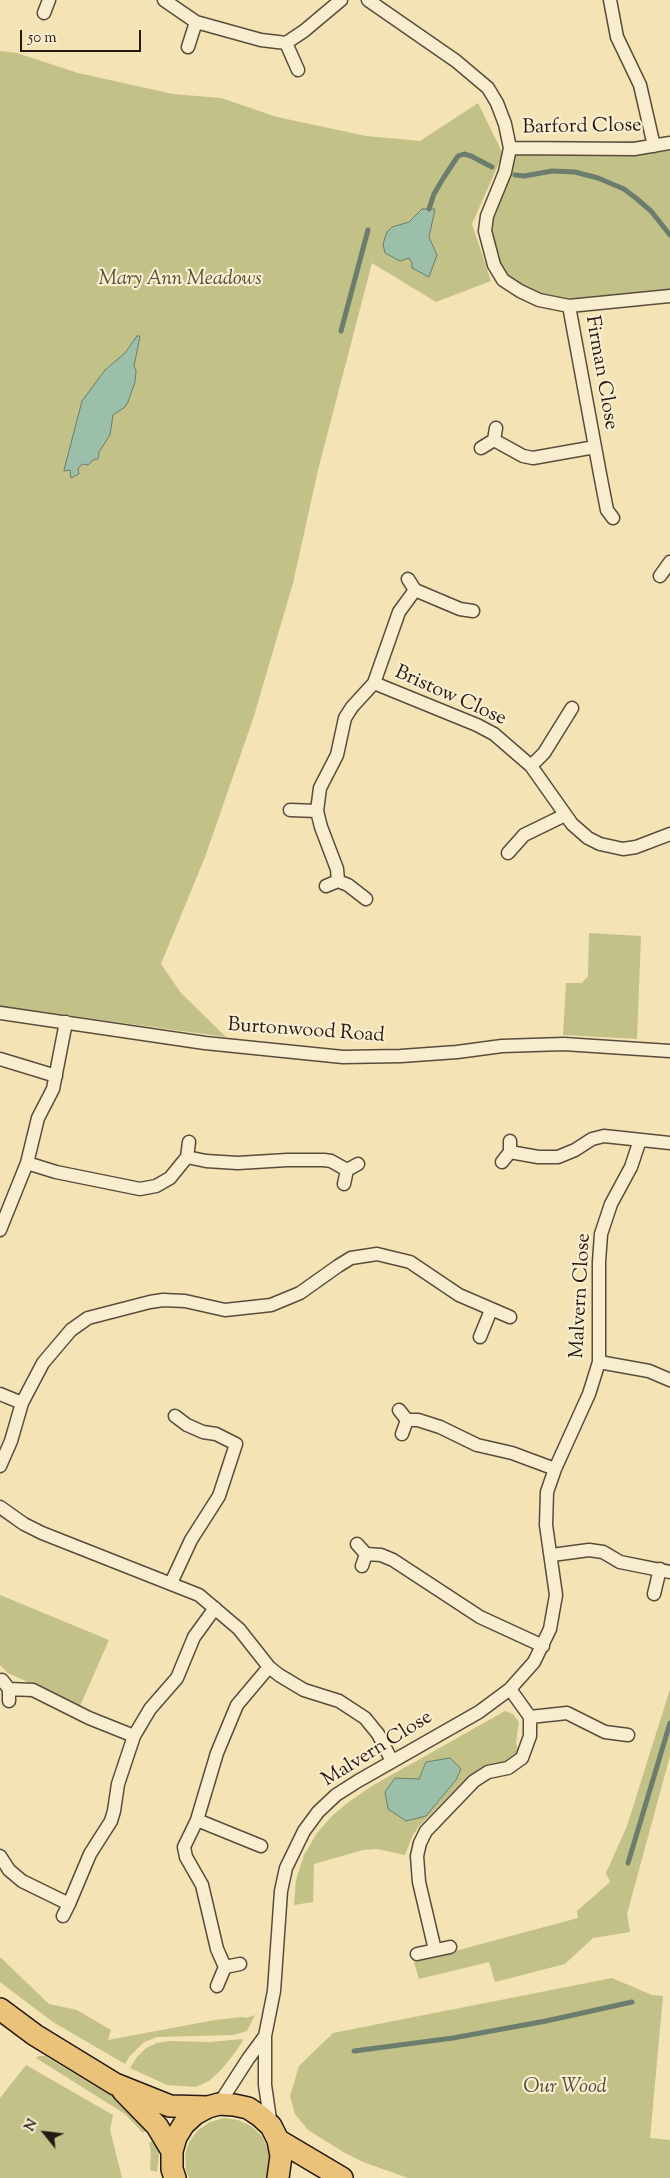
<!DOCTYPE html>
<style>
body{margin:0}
#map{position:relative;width:670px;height:2178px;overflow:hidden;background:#f4e3b4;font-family:"Sorts Mill Goudy",serif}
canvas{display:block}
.north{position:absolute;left:20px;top:2108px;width:50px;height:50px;-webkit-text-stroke:4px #f8edce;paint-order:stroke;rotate:299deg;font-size:14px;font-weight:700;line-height:20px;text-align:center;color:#251914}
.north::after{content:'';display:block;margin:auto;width:18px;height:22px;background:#251914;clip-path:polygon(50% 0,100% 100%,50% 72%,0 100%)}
.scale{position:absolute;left:20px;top:30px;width:121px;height:22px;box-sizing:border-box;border:2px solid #251914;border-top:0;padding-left:6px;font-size:15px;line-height:18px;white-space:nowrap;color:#251914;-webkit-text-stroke:4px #f8edce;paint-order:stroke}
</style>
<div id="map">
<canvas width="670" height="2178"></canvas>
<div class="north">N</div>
<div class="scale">50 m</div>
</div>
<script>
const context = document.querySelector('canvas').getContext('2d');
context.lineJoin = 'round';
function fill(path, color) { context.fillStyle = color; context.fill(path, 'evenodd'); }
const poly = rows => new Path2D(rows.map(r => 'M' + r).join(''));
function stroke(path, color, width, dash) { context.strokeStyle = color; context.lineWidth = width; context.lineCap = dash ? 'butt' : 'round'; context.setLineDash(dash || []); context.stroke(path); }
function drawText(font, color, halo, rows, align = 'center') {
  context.font = font + ' "Sorts Mill Goudy",serif'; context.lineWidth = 4.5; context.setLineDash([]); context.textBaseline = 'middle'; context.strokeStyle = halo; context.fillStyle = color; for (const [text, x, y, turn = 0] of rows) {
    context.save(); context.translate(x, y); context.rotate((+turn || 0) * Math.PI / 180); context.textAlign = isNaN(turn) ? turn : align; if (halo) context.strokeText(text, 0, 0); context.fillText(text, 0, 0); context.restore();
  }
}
fill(poly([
 [0,51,17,53,78,73,173,94,221,98,277,117,366,136,420,141,478,103,503,154,472,224,491,281,436,302,372,263,318,470,293,583,254,716,205,857,161,964,181,993,226,1037,0,1006],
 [670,138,670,295,569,306,520,291,494,265,485,231,510,148,552,144,652,140],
 [589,933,641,936,637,1039,563,1035,566,983,582,983,588,976],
 [0,1595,109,1640,80,1706,8,1673,0,1665],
 [670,1689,670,1756,627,1914,630,1932,593,1938,565,1964,495,1982,489,1962,419,1979,414,1962,578,1918,577,1911,610,1882,606,1873,627,1826],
 [505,1711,513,1714,519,1722,516,1742,518,1751,514,1756,509,1760,481,1768,467,1778,420,1825,413,1835,405,1855,377,1849,363,1850,314,1864,313,1902,294,1905,296,1880,304,1855,317,1833,332,1816,347,1803,372,1786],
 [450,1758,461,1769,419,1779,426,1762],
 [0,1957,49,2004,77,2010,111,2030,108,2040,215,2020,242,2017,246,2018,255,2015,247,2031,233,2035,157,2037,144,2042,129,2057,125,2064,53,2022,0,1982],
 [612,1978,652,1995,663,1996,650,2138,670,2140,670,2178,408,2178,363,2162,345,2153,308,2130,295,2114,290,2096,299,2066,333,2033],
 [242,2039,243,2041,233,2055,221,2070,209,2081,196,2087,167,2085,130,2068,137,2057,146,2048,157,2043,169,2041,210,2042],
 [39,2056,45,2056,113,2097,149,2127,143,2133,125,2114,36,2058],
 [26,2065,113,2115,110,2130,122,2178,0,2178,0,2098],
 [224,2118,238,2120,251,2126,262,2136,268,2149,270,2162,266,2178,189,2178,186,2170,185,2155,189,2142,198,2130,210,2122],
 [155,2139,159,2154,157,2172,150,2170,151,2152,149,2143]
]), '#c2c188');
const water = poly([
 [422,209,435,209,429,237,437,255,429,277,412,268,412,263,409,258,400,261,385,253,383,244,387,232,392,227,409,222,422,209],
 [137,336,140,336,134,366,136,371,135,382,128,402,125,407,113,415,110,435,99,452,98,459,93,460,88,465,82,464,78,469,79,474,71,478,70,470,64,471,64,470,82,401,105,370,125,353,137,336],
 [450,1758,461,1769,456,1780,426,1816,406,1821,388,1809,385,1792,395,1778,419,1779,426,1762,450,1758]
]);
fill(water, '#9cbfa9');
stroke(water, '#6c7d6d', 1);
stroke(poly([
 [515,175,524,176,552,171,575,172,598,178,624,189,637,199,651,211,670,235],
 [429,209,434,194,444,177,458,156,464,154,471,156,492,167],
 [341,331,368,230],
 [628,1863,670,1723],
 [354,2051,453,2038,546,2021,632,2002]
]), '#6c7d6d', 5);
const minor = poly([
 [164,0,196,22,261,40,286,43,304,31,341,0],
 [368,0,456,61,488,88,497,103,505,124,510,148,505,172,487,216,485,231,494,265,503,280,520,291,539,300,569,306,670,296],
 [610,0,617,37,640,85,654,146],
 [44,13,49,0],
 [286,43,298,70],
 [188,47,196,22],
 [510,148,634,149,670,143],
 [569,306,600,474,607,510,613,518],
 [494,440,523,456,533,458,595,447],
 [481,448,494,440,496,428],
 [660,576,670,562],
 [408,579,415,590,460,609,473,611],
 [374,683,477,725,494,734,531,766,572,824,588,838,600,844,623,849,636,847,670,834],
 [531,766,544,753,572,708],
 [290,810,317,811,321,827,337,869,338,881],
 [317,811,320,788,337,755,345,718,352,707,374,683,399,612,415,590],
 [508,853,524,835,565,815],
 [326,886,338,881,348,885,366,899],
 [0,1013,205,1043,343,1057,401,1056,457,1052,502,1046,564,1044,670,1051],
 [0,1059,56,1076],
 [510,1152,538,1157,558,1157,575,1150,592,1139,604,1136,670,1143],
 [187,1157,206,1161,238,1163,287,1160,324,1160,331,1161,347,1170],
 [502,1162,510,1152,510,1141],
 [27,1163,56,1172,140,1189,156,1186,170,1178,187,1157,189,1142],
 [344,1184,347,1170,358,1164],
 [0,1230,27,1163,38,1118,53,1089,66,1022],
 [480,1337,491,1310],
 [599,1362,649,1371,670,1380],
 [0,1394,22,1403],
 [399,1410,407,1420,402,1434],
 [407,1420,418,1420,440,1427,477,1445,512,1453,555,1469],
 [0,1466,11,1441,22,1403,43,1363,71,1330,88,1318,150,1302,163,1300,185,1301,225,1310,271,1305,300,1293,338,1266,351,1258,377,1254,410,1262,459,1295,510,1317],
 [0,1507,24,1524,42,1533,199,1595,239,1629,269,1667,279,1675,304,1690,339,1701,365,1718,378,1734,392,1761],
 [357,1544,366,1554,362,1566],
 [366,1554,381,1555,393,1560,480,1617,543,1646],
 [552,1555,589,1550,603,1552,620,1562,670,1572],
 [171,1583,191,1540,219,1496,236,1444,216,1434,203,1432,187,1425,175,1416],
 [654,1594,660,1569],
 [2,1680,9,1689,9,1701],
 [9,1689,33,1690,89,1718,134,1736],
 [530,1717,567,1713,605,1732,628,1735],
 [197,1820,261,1846],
 [0,1856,9,1870,22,1881,69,1904,90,1854,111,1821,114,1811,118,1784,134,1736,150,1709,177,1678,194,1637,215,1608],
 [63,1916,69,1904],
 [435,1950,419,1882,417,1856,420,1843,426,1831,474,1781,488,1772,508,1768,522,1758,530,1736,530,1717,510,1689],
 [417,1954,450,1947],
 [225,1967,217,1949,202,1885,186,1857,184,1847,197,1820,217,1753,237,1705,269,1667],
 [217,1986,225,1967,240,1964],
 [219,2104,248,2059,265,2036],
 [271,2126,265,2085,265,2036,274,1991,281,1891,286,1868,304,1831,318,1812,336,1795,358,1781,479,1712,510,1689,534,1662,550,1629,556,1595,546,1525,547,1492,555,1469,589,1394,599,1362,599,1262,601,1234,611,1204,631,1167,640,1140]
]);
const primary = poly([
 [0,2009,35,2035,115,2084,170,2106,208,2107],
 [123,2091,157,2126,172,2151],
 [278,2140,342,2178],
 [175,2178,172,2169,172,2151,176,2137,184,2124,195,2114,208,2107,219,2104,234,2105,248,2108,260,2116,271,2126,278,2140,281,2156,278,2178]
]);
stroke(minor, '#594c3c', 15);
stroke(primary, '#251914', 24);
stroke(minor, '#f8edce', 12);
stroke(primary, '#eac27a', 21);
drawText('20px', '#251914', '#f8edce', [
 ["Barford Close",582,128,-1],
 ["Firman Close",600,373,80],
 ["Bristow Close",450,697,24],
 ["Burtonwood Road",306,1032,4],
 ["Malvern Close",582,1296,-87],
 ["Malvern Close",378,1750,-32]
]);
drawText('italic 20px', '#544b37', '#f8edce', [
 ["Mary Ann Meadows",180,281],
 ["Our Wood",565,2089]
]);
</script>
